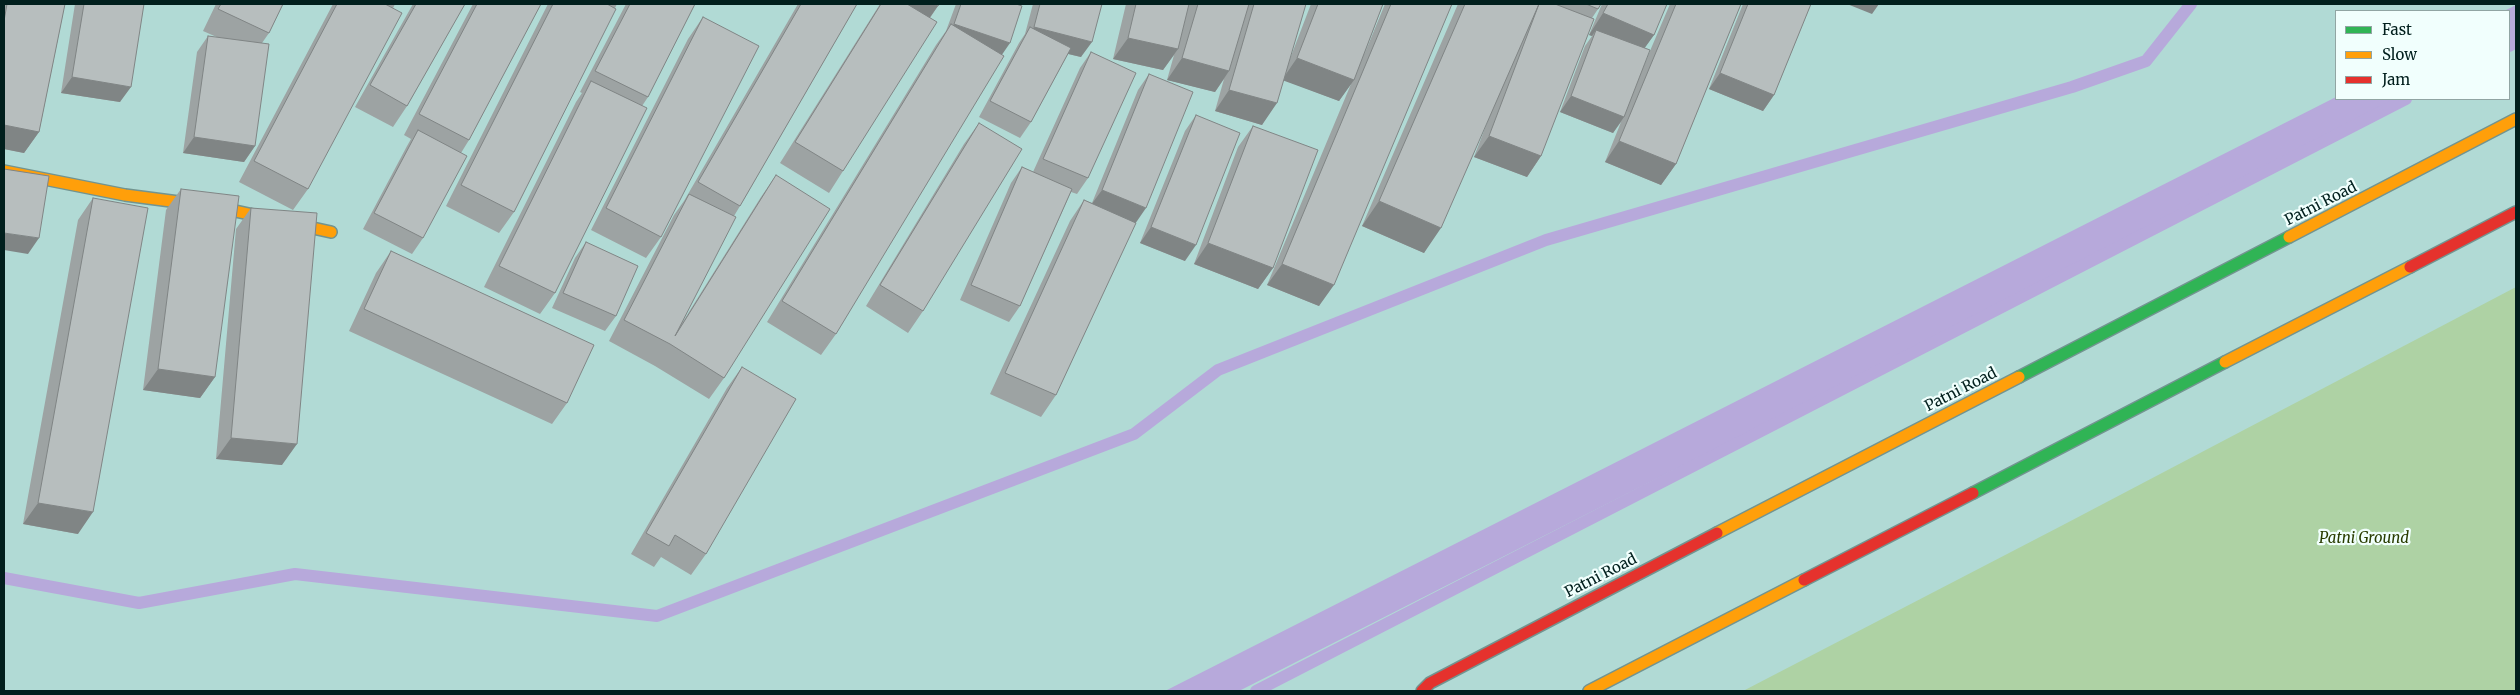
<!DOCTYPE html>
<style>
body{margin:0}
#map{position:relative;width:2520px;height:695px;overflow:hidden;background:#b1dad5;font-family:Merriweather,serif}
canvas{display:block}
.frame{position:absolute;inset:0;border:5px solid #011f1d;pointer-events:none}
.legend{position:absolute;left:2335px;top:10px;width:175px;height:90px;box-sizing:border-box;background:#f1fffd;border:1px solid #91a5a3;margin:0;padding:6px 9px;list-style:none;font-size:15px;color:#011f1d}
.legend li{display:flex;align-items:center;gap:10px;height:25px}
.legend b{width:25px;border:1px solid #91a5a3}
</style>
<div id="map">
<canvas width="2520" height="695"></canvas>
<div class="frame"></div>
<ul class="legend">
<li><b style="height:6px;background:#30b455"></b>Fast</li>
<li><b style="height:6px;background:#ff9f0a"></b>Slow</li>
<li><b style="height:6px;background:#e5322d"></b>Jam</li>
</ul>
</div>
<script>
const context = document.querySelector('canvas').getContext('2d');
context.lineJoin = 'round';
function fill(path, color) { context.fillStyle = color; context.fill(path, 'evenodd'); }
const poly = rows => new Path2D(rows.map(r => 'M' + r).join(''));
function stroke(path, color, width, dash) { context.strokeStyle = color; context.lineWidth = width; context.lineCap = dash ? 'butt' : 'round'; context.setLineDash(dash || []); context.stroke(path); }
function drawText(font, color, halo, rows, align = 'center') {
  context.font = font + ' Merriweather,serif'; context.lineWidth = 4.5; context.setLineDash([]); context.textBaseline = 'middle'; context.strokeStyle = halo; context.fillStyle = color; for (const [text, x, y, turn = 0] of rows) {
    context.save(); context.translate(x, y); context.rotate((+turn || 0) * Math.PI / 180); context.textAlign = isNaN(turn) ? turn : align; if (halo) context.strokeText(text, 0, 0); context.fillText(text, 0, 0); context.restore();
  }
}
fill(poly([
 [2516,287,2516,691,1743,691,2063,525]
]), '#aed2a4');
fill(poly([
 [2516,5,2516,41,2509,45,2509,11,2504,11],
 [2336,97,2336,99,2403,99,1239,691,1165,691]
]), '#b7a9db');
stroke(poly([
 [2509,46,2516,42],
 [4,578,139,603,295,574,657,616,1134,434,1218,370,1546,240,2072,87,2146,61,2191,4],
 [1256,691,2406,99]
]), '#b7a9db', 12);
const fast = poly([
 [2019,377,2289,237],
 [1973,493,2225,362]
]);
const slow = poly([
 [4,171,125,195,217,207,331,232],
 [2289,237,2516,119],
 [2225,362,2410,267],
 [1717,533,2019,377],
 [1589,691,1804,580]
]);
const jam = poly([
 [2410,267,2516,212],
 [1804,580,1973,493],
 [1422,691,1430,683,1717,533]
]);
stroke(fast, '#729490', 14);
stroke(slow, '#729490', 14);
stroke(jam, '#729490', 14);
stroke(fast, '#30b455', 11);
stroke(slow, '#ff9f0a', 11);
stroke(jam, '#e5322d', 11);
fill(poly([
 [4,4,65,4,39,132,24,153,4,149],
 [75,4,144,4,120,102,61,93],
 [216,4,283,4,269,33,262,43,255,146,244,162,183,153,197,52,208,36,219,38,203,31],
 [333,4,395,4,308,189,293,210,239,182],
 [413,4,465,4,407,106,393,127,355,107],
 [473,4,541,4,469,140,461,153,423,238,412,254,363,229,407,146,411,139,404,135],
 [548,4,617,4,615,8,514,212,499,233,446,206],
 [626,4,695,4,648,97,642,106,555,293,540,314,484,287,576,102,582,93,580,92],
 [798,4,857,4,740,206,734,216,682,323,761,197,776,175,724,378,709,399,655,366,609,341,674,215,684,201],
 [880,4,939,4,930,18,843,171,829,193,780,163],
 [956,4,1017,4,1001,55,836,334,821,355,767,322,936,45,946,31],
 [1033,4,1102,4,1081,57,1068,54,1031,122,1020,138,979,117,1019,43,1025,34],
 [1126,4,1306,4,1288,64,1311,4,1383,4,1364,55,1385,4,1452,4,1319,306,1267,285,1351,84,1339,101,1284,80,1262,125,1215,111,1224,79,1215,92,1167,80,1174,55,1163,70,1113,59],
 [1458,4,1601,4,1598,9,1592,18,1541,156,1527,177,1474,157,1490,115,1424,253,1362,226],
 [1602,4,1667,4,1654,35,1644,48,1644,65,1670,4,1741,4,1676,164,1661,185,1605,162,1621,122,1613,133,1560,112,1585,46,1592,36,1589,35],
 [1743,4,1811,4,1774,95,1763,111,1709,89],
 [703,17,661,237,646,258,591,230,688,39],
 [1091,52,1088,178,1077,194,1071,192,1020,306,1009,322,960,300,1011,183,1022,167,1033,172,1080,68],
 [1149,74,1135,224,1056,395,1041,417,990,394,1070,221,1084,200,1092,203,1138,90],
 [1196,115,1185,261,1140,243,1185,131],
 [979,123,923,311,908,333,866,306,964,144],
 [1253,126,1273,268,1258,289,1194,264,1238,147],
 [181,189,215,377,200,398,143,390,166,210],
 [93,198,78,534,23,524,78,220],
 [251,208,282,465,216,459,236,229],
 [586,242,616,316,605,331,552,308,575,258],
 [391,251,567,403,552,424,349,331,376,273],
 [742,367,706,554,691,575,661,557,654,567,631,554,727,388]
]), '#9da3a3');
fill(poly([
 [884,4,931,4,938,6,923,27],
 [1847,4,1879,4,1872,14],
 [1603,13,1654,35,1639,56,1596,30,1592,36,1589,35],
 [954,24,1010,43,999,59,943,39],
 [1034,27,1092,42,1081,57,1023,43],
 [1128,38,1178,49,1163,70,1113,59],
 [1182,58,1229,71,1215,92,1167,80],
 [1297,58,1354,80,1339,101,1282,80],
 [1720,73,1774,95,1763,111,1709,89],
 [72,77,131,87,120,102,61,93],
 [1229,90,1277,103,1262,125,1215,111],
 [1571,96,1624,117,1613,133,1560,112],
 [4,125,39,132,24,153,4,149],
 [1489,136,1541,156,1527,177,1474,157],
 [194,137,255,146,244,162,183,153],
 [1619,141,1676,164,1661,185,1605,162],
 [1102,190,1146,208,1135,224,1091,205],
 [1379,201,1441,228,1424,253,1362,226],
 [1151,227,1196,245,1185,261,1140,243],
 [4,233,39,238,28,254,4,250],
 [1208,243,1273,268,1258,289,1194,264],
 [1282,264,1334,285,1319,306,1267,285],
 [158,369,215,377,200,398,143,390],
 [231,438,297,444,282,465,216,459],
 [38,503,93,512,78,534,23,524]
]), '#808585');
const building = poly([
 [7,4,65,4,39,132,4,125,4,21,7,4],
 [84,4,144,4,131,87,72,77,84,4],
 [221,4,283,4,269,33,218,9,221,4],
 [337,4,385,4,402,13,308,189,254,161,337,4],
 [416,4,465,4,407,106,370,85,416,4],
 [477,4,541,4,469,140,419,114,477,4],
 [553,4,607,4,616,9,514,212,461,185,553,4],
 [630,4,695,4,648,97,595,71,630,4],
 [801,4,857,4,740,206,698,182,801,4],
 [881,4,907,4,937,22,843,171,795,142,881,4],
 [931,4,939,4,938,6,931,4],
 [961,4,1016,4,1022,6,1010,43,954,24,961,4],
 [1040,4,1102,4,1092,42,1034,27,1040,4],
 [1136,4,1189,4,1178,49,1128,38,1136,4],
 [1198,4,1249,4,1229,71,1182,58,1198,4],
 [1254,4,1306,4,1277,103,1229,90,1254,4],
 [1318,4,1383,4,1354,80,1297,58,1318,4],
 [1391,4,1452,4,1334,285,1282,264,1391,4],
 [1465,4,1539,4,1441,228,1379,201,1465,4],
 [1539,4,1555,4,1594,19,1541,156,1489,136,1539,4],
 [1586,4,1601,4,1598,9,1586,4],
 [1608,4,1667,4,1654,35,1603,13,1608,4],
 [1676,4,1741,4,1676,164,1619,141,1676,4],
 [1748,4,1811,4,1774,95,1720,73,1748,4],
 [703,17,759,46,661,237,606,208,703,17],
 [951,24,1004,56,836,334,782,301,951,24],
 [1030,27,1071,48,1031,122,990,101,1030,27],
 [1596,30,1650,50,1624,117,1571,96,1596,30],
 [208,36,269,44,255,146,194,137,208,36],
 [1091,52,1136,73,1088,178,1043,159,1091,52],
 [1149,74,1193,92,1146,208,1102,190,1149,74],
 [591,81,647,108,555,293,499,266,591,81],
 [1196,115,1240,133,1196,245,1151,227,1196,115],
 [979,123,1022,149,923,311,880,285,979,123],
 [1253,126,1318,150,1273,268,1208,243,1253,126],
 [418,130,467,156,423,238,374,213,418,130],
 [1022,167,1072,189,1020,306,971,285,1022,167],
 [4,169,49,176,39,238,4,233,4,169],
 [776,175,830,209,724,378,670,344,624,320,689,194,736,217,675,336,776,175],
 [181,189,239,196,215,377,158,369,181,189],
 [93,198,148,208,93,512,38,503,93,198],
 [1084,200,1136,223,1056,395,1005,373,1084,200],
 [251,208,317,213,297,444,231,438,251,208],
 [586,242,638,266,616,316,563,293,586,242],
 [391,251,594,345,567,403,364,309,391,251],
 [742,367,796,399,706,554,675,535,669,546,646,533,742,367]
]);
fill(building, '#b7bebe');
stroke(building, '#808585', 1);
drawText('15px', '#011f1d', '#f1fffd', [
 ["Patni Road",2321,204,-27],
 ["Patni Road",1961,390,-27],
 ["Patni Road",1601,576,-27]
]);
drawText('italic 15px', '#293c00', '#f1fffd', [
 ["Patni Ground",2364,539]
]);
</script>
